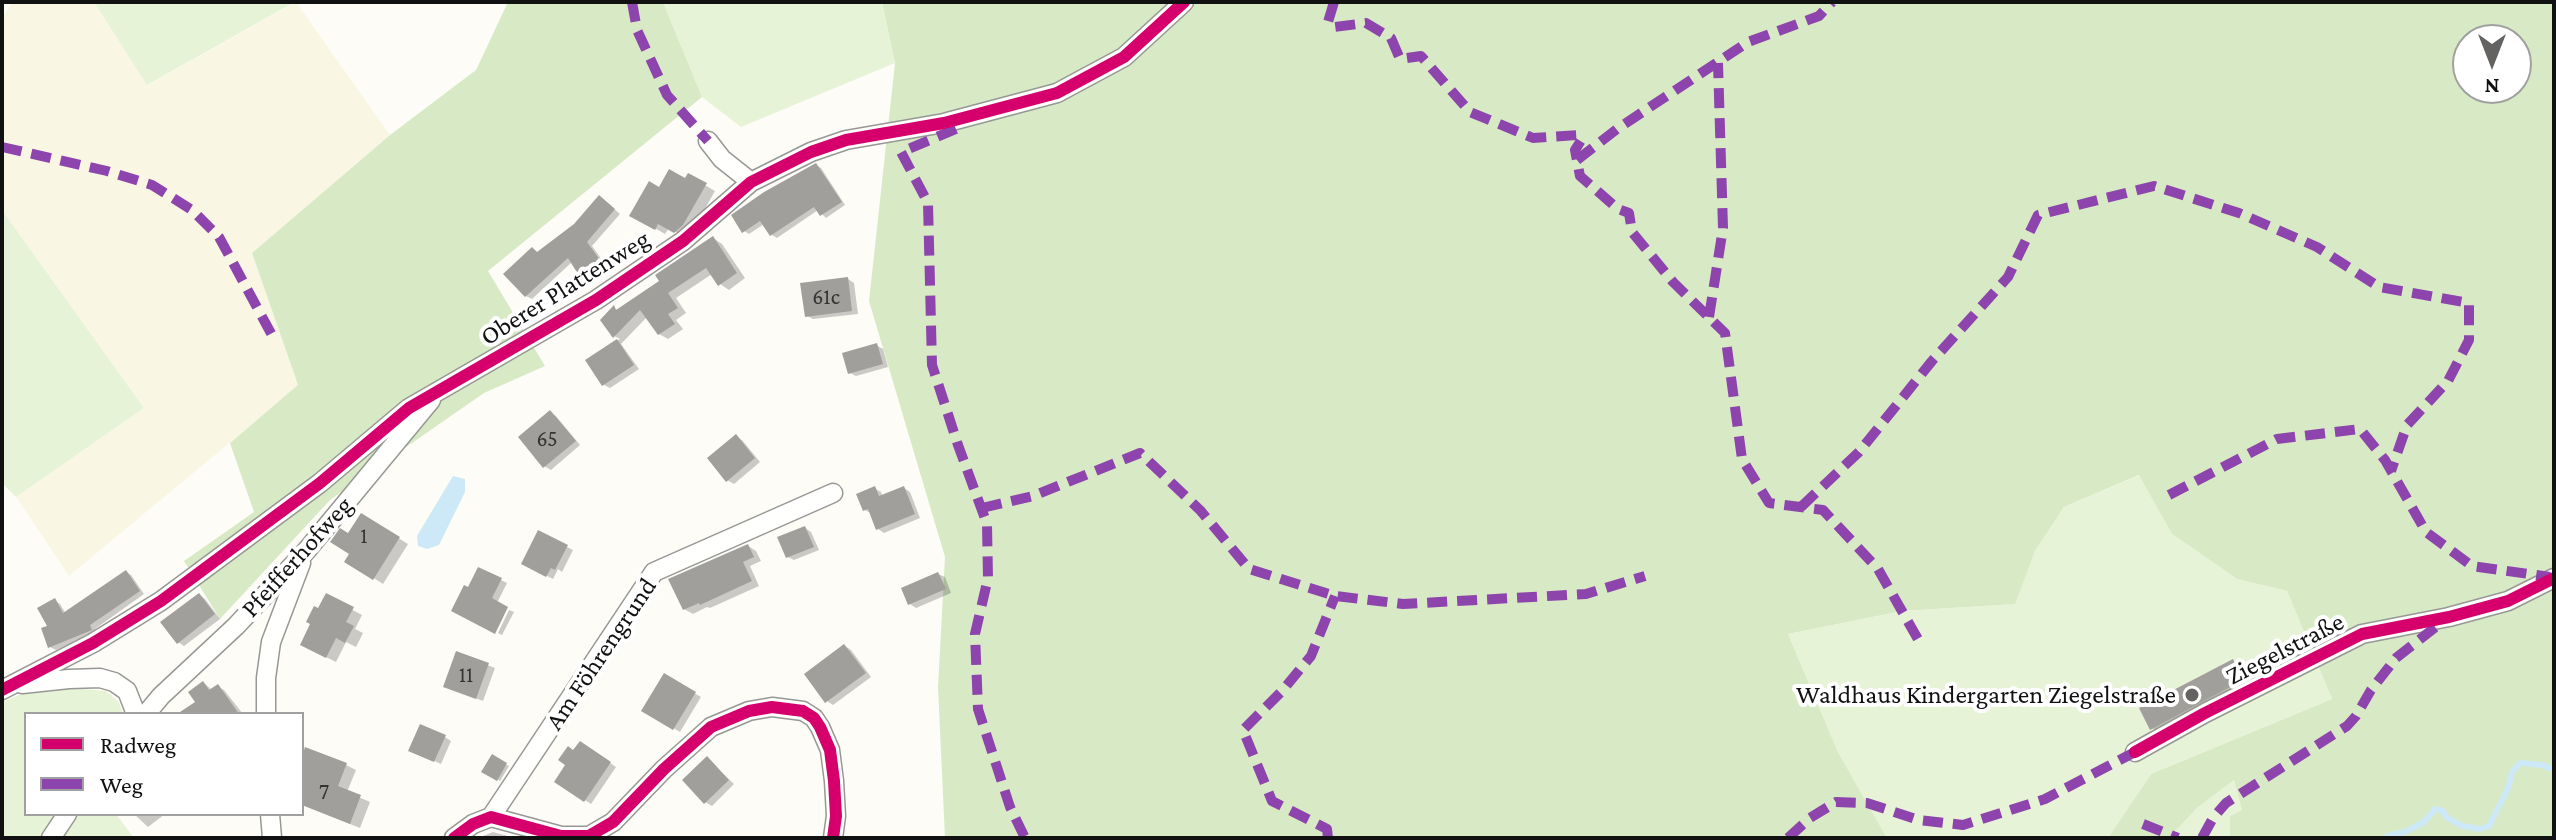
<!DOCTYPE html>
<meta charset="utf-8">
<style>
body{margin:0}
#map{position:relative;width:2556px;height:840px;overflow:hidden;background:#fdfcf7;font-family:"Crimson Pro",serif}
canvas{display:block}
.frame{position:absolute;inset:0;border:4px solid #111;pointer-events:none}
.legend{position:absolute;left:24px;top:712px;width:280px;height:104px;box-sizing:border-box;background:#fff;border:2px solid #a0a0a0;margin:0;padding:10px 14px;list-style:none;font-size:24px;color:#111}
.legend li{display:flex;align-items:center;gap:16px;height:40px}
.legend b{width:40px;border:2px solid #a0a0a0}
.north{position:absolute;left:2452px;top:24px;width:80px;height:80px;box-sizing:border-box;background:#fff;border:2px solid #a0a0a0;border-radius:50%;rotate:180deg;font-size:22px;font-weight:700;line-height:32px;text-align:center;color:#111}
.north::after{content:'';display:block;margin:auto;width:28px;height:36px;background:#646362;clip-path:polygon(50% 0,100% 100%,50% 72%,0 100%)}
</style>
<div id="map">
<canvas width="2556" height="840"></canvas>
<div class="frame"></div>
<ul class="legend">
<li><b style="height:10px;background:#d6006c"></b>Radweg</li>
<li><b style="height:10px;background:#8e44ad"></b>Weg</li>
</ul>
<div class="north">N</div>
</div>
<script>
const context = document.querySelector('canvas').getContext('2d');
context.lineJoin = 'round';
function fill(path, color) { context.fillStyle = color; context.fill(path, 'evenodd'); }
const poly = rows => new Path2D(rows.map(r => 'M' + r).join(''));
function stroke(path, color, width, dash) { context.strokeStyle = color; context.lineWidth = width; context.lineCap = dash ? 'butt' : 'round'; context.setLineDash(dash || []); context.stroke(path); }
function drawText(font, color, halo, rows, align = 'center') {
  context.font = font + ' "Crimson Pro",serif'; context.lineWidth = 8; context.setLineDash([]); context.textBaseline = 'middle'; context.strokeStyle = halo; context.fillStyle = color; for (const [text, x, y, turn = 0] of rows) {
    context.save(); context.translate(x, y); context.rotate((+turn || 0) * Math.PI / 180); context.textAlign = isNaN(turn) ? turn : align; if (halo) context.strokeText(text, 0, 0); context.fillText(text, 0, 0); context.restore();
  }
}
fill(poly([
 [12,2,94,2,148,85,296,2,390,135,252,253,298,386,69,576,16,497,144,408,2,210,2,19]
]), '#f9f7e4');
fill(poly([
 [94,2,295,2,147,85],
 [663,2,882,2,895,63,741,127,702,97],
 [2,210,144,408,16,497,2,483],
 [2140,475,2172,534,2237,579,2287,591,2332,699,2151,774,2108,838,1887,838,1838,752,1788,634,1902,611,2014,604,2035,551,2064,507],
 [60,687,106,691,119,702,123,714,26,714,26,814,57,814,41,838,2,838,2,702,22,694],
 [2234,780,2242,810,2230,816,2230,838,2169,838,2197,808],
 [77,814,116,814,134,838,61,838]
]), '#e7f3d7');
fill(poly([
 [508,2,663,2,702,97,488,271,545,366,484,393,330,500,220,619,184,561,254,512,230,443,298,385,252,253,390,135,476,70],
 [882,2,2554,2,2554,838,2230,838,2230,816,2242,810,2234,780,2197,808,2169,838,2108,838,2151,774,2332,699,2287,591,2237,579,2172,534,2139,475,2064,507,2035,551,2015,604,1902,611,1788,634,1838,752,1887,838,945,838,938,687,945,557,869,301,895,63],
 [2468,40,2516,40,2516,88,2468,88]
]), '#d8eac5');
fill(poly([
 [453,476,465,479,465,492,439,545,427,549,418,546,417,536]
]), '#cde8f7');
fill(poly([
 [816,165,821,168,845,205,826,218,818,210,777,238,772,235,764,224,749,234,744,231],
 [689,176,715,191,693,230,685,237,669,228,665,234,632,215,660,190,686,181],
 [605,201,620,214,592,246,605,264,585,276,579,273,572,262,532,299,526,296,533,249,539,253],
 [713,238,722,244,745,278,729,290,720,284,712,274,676,298,686,313,676,320,683,329,668,339,659,334,647,317,621,344,639,369,610,388,604,385,588,360,620,339,614,336,614,308,619,311,662,282],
 [848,279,854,283,858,314,813,319,807,316],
 [876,345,883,349,888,367,856,376,850,373],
 [550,413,556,416,580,445,551,470,544,466],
 [736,437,742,440,760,462,734,484,727,480],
 [874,488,881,492,883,497,904,488,910,492,920,518,884,533,878,529,872,514,865,510],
 [361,515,408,544,383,584,347,561,352,553,349,535],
 [805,528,811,532,819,550,794,560,788,557],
 [539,533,573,550,562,572,558,569,553,579,524,564],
 [748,546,756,551,761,561,750,566,759,586,710,608,707,607,693,614,684,609],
 [479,569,507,583,497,603,469,589],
 [126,572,131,575,144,594,95,629,97,633,56,650,50,647,50,627,55,601,60,604,66,614],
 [938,574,945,577,951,593,916,608,910,604],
 [199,595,205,599,220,619,184,646,178,642],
 [327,596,362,615,355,629,363,633,356,647,346,642,336,662,312,650,313,624],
 [509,610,514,612,502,635,498,633],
 [845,646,851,650,871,677,833,705,827,701],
 [457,653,495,668,483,701,452,689],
 [2233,662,2243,667,2252,686,2162,734,2152,728],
 [665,676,701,697,680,732,644,710],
 [204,683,212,690,218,687,224,690,243,714,192,714],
 [445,737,451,741,441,764,417,753],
 [586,747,616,767,591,804,557,781,574,752],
 [493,757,509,766,500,781,484,771],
 [707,759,734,784,712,806,705,802],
 [302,761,346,765,356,770,347,792,370,802,360,828,302,805],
 [134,814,165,814,148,827],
 [493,832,508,836,511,838,478,838]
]), '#0003');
stroke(poly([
 [2385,838,2390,835,2405,832,2424,822,2435,809,2443,811,2446,817,2462,826,2480,829,2489,826,2508,788,2512,772,2520,763,2542,765,2554,770]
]), '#cde8f7', 6);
fill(poly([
 [816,163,842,202,820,216,814,207,770,236,760,221,742,233,731,215,764,192],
 [669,169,685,178,688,173,707,183,683,225,674,233,658,224,655,230,629,216,649,181,659,187],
 [599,195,615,209,587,242,600,260,578,274,568,258,525,297,503,274,532,247,537,252,574,224],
 [713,236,737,273,718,286,706,268,668,293,678,308,668,314,675,324,658,335,640,310,613,338,600,320,614,305,616,310,659,281,655,275],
 [848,277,852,311,805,317,800,283],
 [617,339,634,365,602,386,585,360],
 [877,343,883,364,848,374,842,353],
 [550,410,576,441,543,468,518,437],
 [736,434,755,458,726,482,707,458],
 [875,486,879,496,904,486,915,514,876,530,868,509,863,511,856,494],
 [361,513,400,537,373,580,344,562,349,554,330,542,340,528,348,533],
 [805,526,814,547,786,558,777,537],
 [538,530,568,545,555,570,551,568,546,577,521,564],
 [748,544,754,557,743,562,752,581,700,605,699,603,683,610,668,579],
 [478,567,502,578,492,598,508,607,495,634,451,611,464,585,468,587],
 [126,570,140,591,90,625,92,630,48,648,41,628,47,626,37,608,55,598,63,613],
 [938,572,946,589,908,605,901,588],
 [199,593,215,614,177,644,160,622],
 [326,593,354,607,346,622,354,626,345,643,336,638,326,658,300,645,310,624,306,622,314,606,318,608],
 [844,644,866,673,825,703,804,674],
 [456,651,489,663,476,699,443,687],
 [2233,659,2243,680,2150,730,2139,708],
 [664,673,696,692,673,730,641,711],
 [203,681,209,690,218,684,239,714,177,714,195,702,188,692],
 [420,724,446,735,434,762,408,751],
 [580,741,611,762,584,802,554,782,565,765,558,760,568,746,573,750],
 [305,747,347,763,338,786,361,795,350,824,302,805,302,756],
 [492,754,507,763,497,781,481,772],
 [707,756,729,780,704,804,682,780]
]), '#a19f9c');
const minor = poly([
 [708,141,722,159,751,182],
 [22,684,69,679,100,678,114,682,127,691,136,714],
 [2,690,93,643,161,601,320,483,409,408,596,300,683,241,751,182,811,152,846,140,944,123,1057,93,1124,57,1184,2],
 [146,714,161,696,236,626,307,550,431,400],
 [266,714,266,678,271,642,301,563],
 [2135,752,2205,713,2362,634,2449,617,2508,601,2554,578],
 [270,814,272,838],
 [491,817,654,572,833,493],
 [51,838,67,814],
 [454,838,473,824,491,817,561,836,589,836,613,822,664,769,711,727,749,711,772,707,803,711,814,718,820,727,830,750,834,781,836,816,833,838]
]);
stroke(minor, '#979795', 21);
stroke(minor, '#fffffe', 18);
stroke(poly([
 [632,2,637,30,667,95,708,141],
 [1334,2,1328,22,1334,27,1366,23,1391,38,1400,59,1421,56,1470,112,1533,138,1578,135,1582,139,1575,150,1580,176,1618,209,1629,213,1632,232,1673,282,1725,333,1742,459,1769,503,1823,510,1878,569,1919,641],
 [956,129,901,152,928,203,932,365,958,445,987,524,988,578,975,634,978,709,1010,807,1025,838],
 [2,147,107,171,152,185,192,210,219,237,273,337],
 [1577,160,1617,129,1748,42,1819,16,1832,2],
 [1709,317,1723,228,1718,63],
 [2169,495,2277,439,2360,429,2385,460,2426,532,2472,566,2550,577],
 [1801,507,1859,452,1932,361,2008,277,2038,215,2154,186,2239,213,2317,247,2379,287,2469,303,2469,340,2448,381,2407,425,2391,471],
 [982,508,1033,496,1140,453,1200,510,1249,569,1335,596,1403,604,1586,594,1645,576],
 [2143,824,2178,838],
 [1328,838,1327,829,1272,801,1243,730,1282,691,1311,656,1335,596],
 [1788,838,1810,818,1836,802,1867,803,1919,820,1963,825,2045,799,2135,752],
 [2202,838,2213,818,2226,803,2347,726,2356,716,2371,690,2396,658,2442,622]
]), '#8e44ad', 10, [20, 10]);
stroke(poly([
 [2,690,93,643,161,601,320,483,409,408,596,300,683,241,751,182,811,152,846,140,944,123,1057,93,1124,57,1184,2],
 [2135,752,2205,713,2362,634,2449,617,2508,601,2554,578],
 [454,838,473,824,491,817,561,836,589,836,613,822,664,769,711,727,749,711,772,707,803,711,814,718,820,727,830,750,834,781,836,816,833,838]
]), '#d6006c', 12);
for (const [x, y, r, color] of [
 [2192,695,8,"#646362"]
]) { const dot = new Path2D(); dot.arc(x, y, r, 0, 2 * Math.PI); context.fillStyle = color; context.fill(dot); stroke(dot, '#fff', 3); }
drawText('22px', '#353434', null, [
 ["61c",826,297],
 ["65",547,439],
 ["1",364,536],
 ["11",466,675],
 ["7",324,792]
]);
drawText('26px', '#111', '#fff', [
 ["Oberer Plattenweg",565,288,-32],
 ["Pfeifferhofweg",297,557,-48],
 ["Ziegelstraße",2285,649,-27],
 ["Am Föhrengrund",601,654,-56]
]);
drawText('26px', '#111', '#fff', [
 ["Waldhaus Kindergarten Ziegelstraße",2176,695]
], 'right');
</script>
